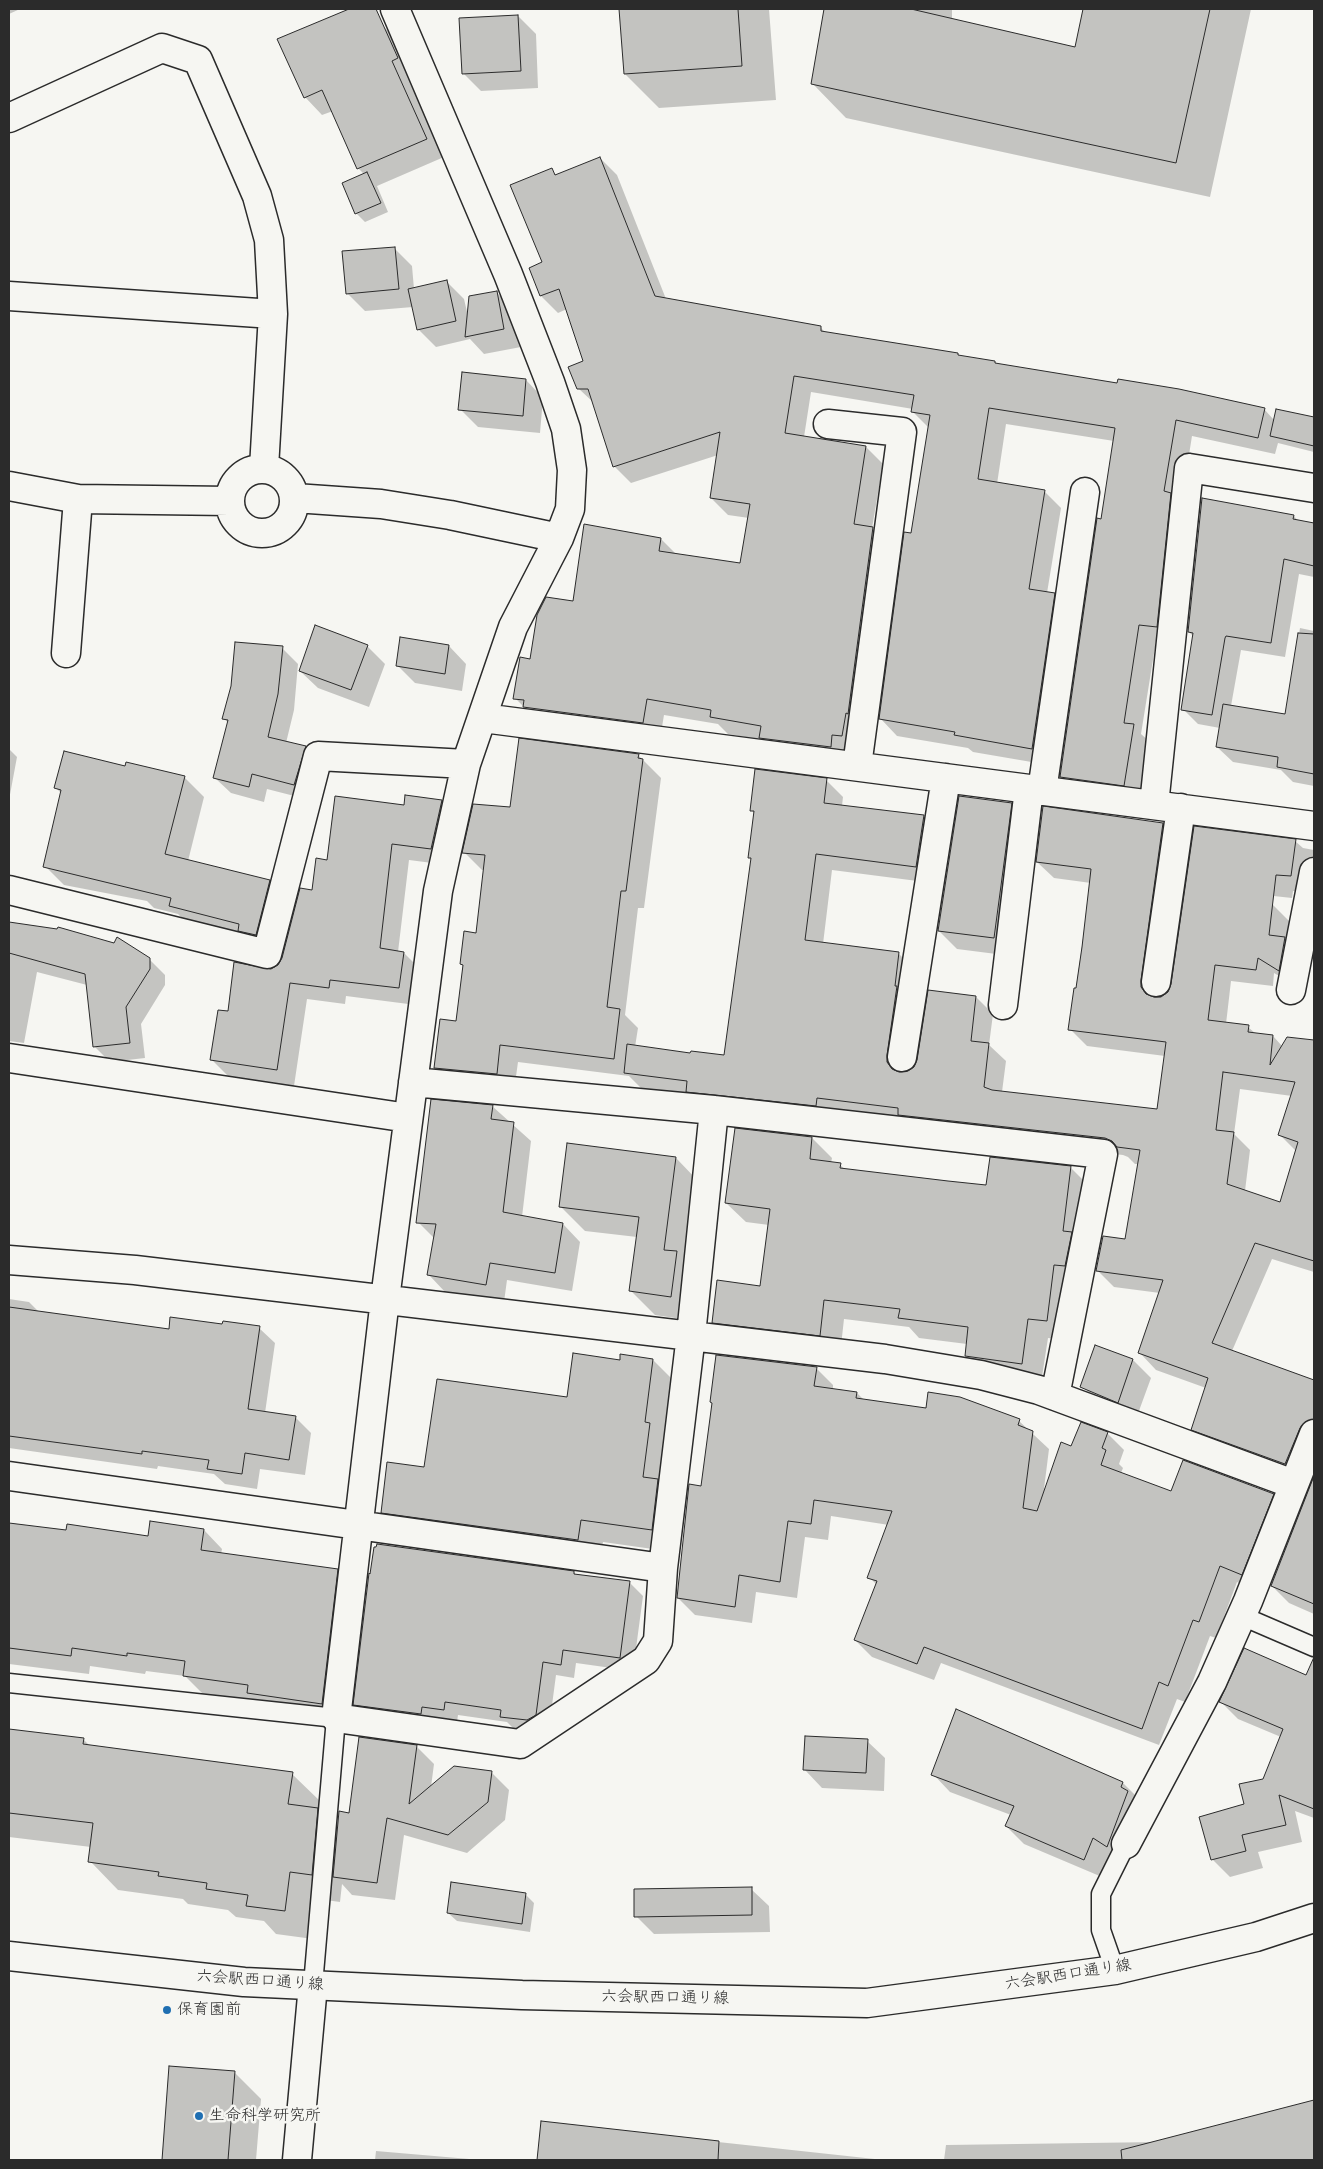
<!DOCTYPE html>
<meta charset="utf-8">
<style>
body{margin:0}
#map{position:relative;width:1323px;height:2169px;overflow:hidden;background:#f6f6f2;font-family:Sriracha,sans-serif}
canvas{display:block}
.frame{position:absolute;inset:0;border:10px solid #2b2b2b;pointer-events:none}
</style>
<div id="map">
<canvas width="1323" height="2169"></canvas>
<div class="frame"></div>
</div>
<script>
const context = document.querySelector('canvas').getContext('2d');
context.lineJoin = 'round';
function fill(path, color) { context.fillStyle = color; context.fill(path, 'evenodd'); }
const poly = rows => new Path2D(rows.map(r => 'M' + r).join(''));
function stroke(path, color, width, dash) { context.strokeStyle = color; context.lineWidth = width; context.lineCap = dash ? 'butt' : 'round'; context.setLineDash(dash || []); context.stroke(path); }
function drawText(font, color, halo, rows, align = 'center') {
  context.font = font + ' Sriracha,"Klee One",sans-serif'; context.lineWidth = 5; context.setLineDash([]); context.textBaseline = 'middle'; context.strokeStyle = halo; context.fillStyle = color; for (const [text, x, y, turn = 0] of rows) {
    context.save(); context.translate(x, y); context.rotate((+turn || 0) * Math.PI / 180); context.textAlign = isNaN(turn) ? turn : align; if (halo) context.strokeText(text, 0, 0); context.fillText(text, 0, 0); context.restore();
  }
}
fill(poly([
 [9,9,20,9,9,14],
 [621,9,769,9,776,100,659,108,625,74],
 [825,9,952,9,952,20,1076,48,1085,9,1251,9,1210,197,846,118,812,83],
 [518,16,536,34,538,88,481,91,463,73],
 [381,24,399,42,415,76,409,79,444,157,377,186,388,212,365,222,356,213,364,174,359,169,333,111,322,115,305,97],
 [600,158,617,175,666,299,821,328,826,333,958,354,960,357,995,362,998,365,1264,409,1274,420,1277,410,1314,418,1314,452,1278,443,1275,454,1192,436,1181,505,1173,644,1156,641,1141,734,1150,742,1141,802,1078,794,1061,777,1114,441,1006,424,997,484,1044,491,1061,508,1047,593,1054,594,1071,611,1049,765,973,752,968,748,897,736,880,718,929,428,912,411,913,409,811,392,804,437,866,447,883,464,872,528,890,545,848,764,778,755,762,740,728,734,718,724,664,715,660,739,532,715,515,698,532,660,574,603,585,526,661,539,677,555,741,565,749,518,728,515,711,498,718,455,631,483,614,466,594,403,578,388,584,362,567,309,558,313,541,296,530,268,544,263,551,170,557,176],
 [394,248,412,266,414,289,446,281,464,299,468,316,496,292,514,310,521,347,484,354,470,339,436,347,418,329,413,307,365,311,347,293],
 [526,380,543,398,540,433,478,427,460,409],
 [1294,516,1298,521,1314,525,1314,577,1299,574,1285,657,1241,650,1231,706,1286,715,1300,628,1314,631,1314,786,1293,782,1281,770,1233,762,1217,747,1220,728,1198,724,1183,709,1194,637,1189,632],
 [367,646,385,664,369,707,318,688,300,671],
 [449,646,466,664,462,691,415,683,397,665],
 [282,648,298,664,294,710,286,743,305,748,321,763,310,800,267,789,264,802,231,793,215,778,228,723,224,718,232,686],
 [9,749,17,757,9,800],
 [638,755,661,778,644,908,638,908,625,1015,638,1028,635,1047,692,1054,725,1056,752,860,749,857,755,814,751,810,826,780,843,797,842,806,924,817,941,833,933,883,832,870,823,944,898,953,915,970,914,1004,903,1073,908,1073,915,1068,918,1060,929,991,976,997,993,1014,989,1045,1006,1061,1002,1092,1159,1111,1165,1056,1087,1046,1070,1029,1091,883,1054,878,1037,862,1162,824,1179,841,1157,998,1163,997,1170,992,1295,841,1303,848,1314,850,1314,893,1293,891,1292,898,1255,894,1272,904,1289,921,1287,940,1302,955,1296,986,1274,973,1273,986,1231,981,1226,1024,1248,1027,1256,1034,1273,1036,1282,1046,1287,1038,1314,1041,1314,1272,1272,1259,1232,1351,1314,1381,1314,1450,1302,1481,1209,1446,1192,1429,1206,1388,1156,1370,1140,1353,1160,1293,1114,1287,1097,1270,1126,1241,1139,1164,1135,1164,1128,1157,1123,1155,916,1132,642,1089,629,1076,518,1062,514,1091,454,1086,436,1068,457,1023,464,966,461,964,477,934,485,870,482,870,464,852,512,808],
 [1240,1089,1292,1096,1279,1134,1296,1151,1280,1204,1245,1191,1250,1150,1234,1134],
 [126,767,184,777,204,797,188,861,269,881,289,901,275,954,190,926,178,914,154,908,147,901,64,885,45,866,62,794,56,788],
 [442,801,459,818,448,865,409,860,398,952,404,953,421,970,416,1005,346,996,345,1004,307,999,294,1086,229,1077,212,1060,229,1013,271,970,279,966,328,861,405,806],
 [1011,804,1029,822,1012,956,957,949,939,931],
 [9,923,58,930,149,959,165,975,165,985,141,1024,145,1058,110,1062,94,1046,87,985,37,972,24,1043,9,1041],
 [492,1106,531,1141,522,1217,563,1224,580,1242,572,1291,507,1280,504,1302,446,1293,429,1275,435,1239,418,1222],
 [812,1138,832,1158,831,1163,840,1165,846,1170,987,1186,1070,1167,1090,1187,1066,1340,1048,1338,1041,1383,986,1376,966,1356,967,1344,919,1338,909,1327,844,1319,840,1355,733,1342,713,1322,761,1287,769,1225,746,1222,726,1203],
 [676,1158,700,1183,695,1321,655,1315,631,1291,637,1237,585,1231,560,1206],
 [9,1299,29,1302,39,1312,170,1331,223,1326,259,1328,275,1343,265,1413,295,1417,311,1433,305,1475,260,1469,257,1489,225,1484,214,1474,158,1466,157,1469,9,1448],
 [653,1360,675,1382,674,1552,603,1542,600,1562,405,1535,382,1512,568,1398,621,1361],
 [1133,1360,1151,1378,1136,1419,1100,1404,1082,1386],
 [816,1368,833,1385,833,1390,857,1393,864,1400,1019,1421,1049,1449,1044,1489,1072,1448,1107,1433,1124,1450,1119,1464,1123,1468,1121,1473,1171,1493,1273,1495,1290,1512,1259,1591,1237,1582,1216,1638,1210,1636,1185,1702,1177,1699,1159,1745,941,1663,934,1680,872,1657,855,1640,877,1585,869,1577,889,1525,831,1516,828,1540,805,1537,797,1598,756,1592,752,1623,695,1615,678,1598,702,1487],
 [1314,1479,1314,1614,1289,1603,1272,1586],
 [9,1525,67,1532,149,1537,204,1530,222,1549,221,1554,337,1570,356,1589,340,1722,257,1702,203,1694,185,1676,146,1671,145,1674,90,1666,89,1674,9,1664],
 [574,1572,576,1575,630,1583,643,1596,633,1671,576,1663,574,1678,556,1675,549,1728,515,1730,507,1722,458,1715,457,1722,368,1718,355,1704],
 [1245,1650,1314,1680,1314,1818,1295,1811,1302,1842,1258,1852,1263,1868,1230,1877,1213,1860,1245,1805,1263,1780,1281,1737,1238,1719,1221,1702],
 [956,1711,1123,1783,1141,1801,1102,1877,1024,1844,1006,1826,1011,1815,950,1792,933,1774],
 [9,1730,83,1739,90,1746,292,1774,321,1802,319,1812,338,1831,350,1814,416,1746,434,1764,431,1787,492,1773,509,1790,505,1820,467,1853,404,1835,395,1900,352,1895,342,1884,340,1902,318,1899,313,1939,276,1934,264,1921,236,1917,228,1910,188,1904,183,1899,118,1890,90,1861,91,1847,9,1837],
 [867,1741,885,1758,884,1791,822,1788,805,1770],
 [751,1889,769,1906,770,1932,654,1934,636,1916],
 [525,1894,534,1903,530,1932,457,1921,448,1913],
 [171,2067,235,2073,261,2099,256,2160,163,2160],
 [1314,2102,1314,2160,944,2160,946,2145,1158,2142],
 [543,2123,884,2160,538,2160],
 [376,2151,481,2160,375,2160]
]), '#0003');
const building = poly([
 [349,9,376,9,398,58,392,61,427,139,357,169,322,90,304,98,277,39,349,9],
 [619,9,738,9,742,66,624,74,619,9],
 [824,9,911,9,1075,47,1083,9,1210,9,1176,163,811,84,824,9],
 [518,15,521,71,462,74,459,18,518,15],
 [600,157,655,296,821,326,821,331,958,353,958,355,995,361,995,363,1117,383,1118,379,1179,389,1265,408,1258,438,1176,420,1164,491,1171,493,1157,627,1139,625,1124,723,1134,724,1124,786,1060,777,1097,518,1101,519,1115,428,989,408,978,479,1045,490,1029,589,1055,593,1032,749,954,735,955,732,879,719,904,532,911,533,930,415,911,412,914,395,794,376,785,433,866,446,854,524,873,527,848,714,846,713,842,736,832,735,831,747,759,738,761,726,710,717,711,710,647,699,643,723,523,707,524,700,513,699,520,657,530,659,537,615,546,597,573,601,584,524,661,538,659,551,740,563,750,504,710,498,720,432,613,467,588,389,577,389,568,367,583,361,559,289,540,296,529,268,542,262,510,185,552,168,555,175,600,157],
 [367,172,381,203,355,214,342,183,367,172],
 [395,247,399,289,346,294,342,251,395,247],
 [447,280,456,321,417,330,408,289,447,280],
 [497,291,504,329,465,337,469,296,497,291],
 [462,372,526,379,523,416,458,410,462,372],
 [1276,409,1314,417,1314,446,1270,436,1276,409],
 [1202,498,1294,515,1293,519,1314,523,1314,566,1284,559,1271,643,1226,636,1225,638,1212,715,1181,710,1193,633,1188,632,1202,498],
 [315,625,368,645,351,690,299,671,315,625],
 [1298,633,1314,634,1314,774,1277,767,1278,757,1216,747,1223,704,1285,714,1298,633],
 [400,637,449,645,445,674,396,666,400,637],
 [235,642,283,646,278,694,268,737,306,746,294,785,252,774,249,787,213,778,228,720,222,719,231,686,235,642],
 [519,738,639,754,638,758,643,759,626,891,621,891,607,1007,620,1009,614,1059,500,1045,497,1074,434,1068,440,1019,456,1021,463,965,460,964,464,931,476,933,485,855,462,853,473,804,510,807,519,738],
 [64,751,125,766,126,762,185,776,165,854,270,880,256,935,238,931,239,924,169,906,171,898,43,867,61,790,54,788,64,751],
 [755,769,827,778,824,803,924,815,916,867,816,854,805,940,899,952,895,986,897,986,887,1055,887,1062,892,1069,899,1072,908,1071,914,1067,917,1060,928,990,976,996,971,1041,989,1043,984,1087,992,1090,1157,1109,1166,1042,1068,1030,1074,988,1076,988,1082,947,1091,869,1036,862,1043,806,1163,823,1141,980,1141,987,1146,994,1154,997,1161,997,1168,992,1171,984,1194,826,1296,839,1291,876,1276,875,1269,935,1285,937,1279,971,1258,958,1256,970,1215,965,1208,1020,1249,1025,1248,1032,1273,1035,1270,1065,1287,1037,1314,1040,1314,1261,1255,1243,1212,1343,1314,1380,1314,1419,1305,1422,1300,1428,1285,1464,1191,1430,1208,1378,1138,1353,1163,1280,1096,1271,1103,1236,1125,1239,1140,1150,1117,1147,1112,1141,1105,1138,898,1115,898,1108,817,1098,816,1106,686,1092,687,1081,624,1073,627,1044,690,1053,691,1051,724,1055,751,858,748,858,754,811,750,811,755,769],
 [1223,1072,1295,1082,1278,1135,1298,1142,1280,1202,1227,1184,1234,1132,1216,1130,1223,1072],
 [405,795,442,800,431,849,392,844,380,948,404,952,399,988,330,980,329,988,290,983,277,1070,210,1060,218,1010,228,1011,234,962,271,969,278,965,282,958,300,888,312,890,316,858,327,860,335,796,404,805,405,795],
 [959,796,1012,803,994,938,938,931,959,796],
 [9,922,57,929,58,927,114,943,117,937,150,958,150,969,126,1007,130,1043,93,1047,85,974,9,953,9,922],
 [431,1099,493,1105,491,1119,514,1122,503,1212,563,1223,555,1273,490,1263,486,1285,427,1275,436,1224,416,1223,431,1099],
 [735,1128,812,1137,810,1159,841,1163,840,1168,948,1181,986,1185,990,1157,1071,1166,1063,1231,1072,1232,1065,1266,1054,1265,1047,1321,1028,1319,1022,1364,965,1356,968,1327,898,1318,900,1309,824,1300,820,1336,712,1323,717,1280,760,1286,770,1209,725,1203,735,1128],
 [567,1143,676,1157,664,1250,677,1251,671,1297,629,1291,639,1217,559,1207,567,1143],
 [9,1307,169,1329,170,1317,222,1324,223,1321,260,1326,248,1409,296,1416,289,1460,245,1453,242,1474,207,1469,209,1460,142,1451,142,1454,9,1436,9,1307],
 [1095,1345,1133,1359,1118,1403,1080,1387,1095,1345],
 [573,1353,620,1360,620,1354,653,1359,645,1422,650,1423,643,1477,658,1479,652,1530,581,1520,578,1540,381,1513,387,1462,424,1467,437,1379,567,1397,573,1353],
 [716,1355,817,1367,814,1386,857,1392,856,1398,926,1408,928,1392,960,1397,1020,1419,1018,1425,1033,1431,1023,1508,1037,1511,1061,1442,1071,1446,1081,1422,1108,1432,1102,1448,1106,1450,1101,1465,1171,1491,1183,1460,1274,1494,1242,1575,1220,1566,1199,1622,1193,1620,1168,1686,1159,1682,1142,1729,924,1647,917,1664,854,1640,877,1581,867,1578,892,1511,814,1500,811,1524,788,1521,780,1582,739,1575,735,1607,677,1598,689,1484,701,1486,712,1403,710,1402,716,1355],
 [1314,1476,1314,1604,1271,1586,1314,1476],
 [150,1521,204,1529,201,1550,338,1569,322,1704,247,1693,248,1685,183,1676,185,1661,127,1653,127,1656,72,1648,71,1656,9,1648,9,1523,66,1530,67,1524,148,1536,150,1521],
 [377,1544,574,1571,574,1574,630,1581,620,1658,563,1650,561,1665,543,1662,536,1715,527,1720,500,1717,501,1710,445,1702,444,1710,422,1707,421,1714,353,1705,369,1573,370,1574,374,1547,376,1547,377,1544],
 [1244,1648,1306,1675,1314,1657,1314,1809,1279,1795,1286,1825,1242,1835,1246,1851,1211,1860,1199,1817,1244,1804,1239,1784,1263,1779,1283,1729,1219,1702,1244,1648],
 [956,1709,1123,1782,1121,1787,1128,1791,1107,1847,1093,1838,1084,1860,1005,1826,1014,1806,931,1775,956,1709],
 [9,1729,84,1738,83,1744,293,1772,288,1804,318,1808,312,1875,290,1872,285,1911,246,1906,248,1895,206,1889,207,1883,158,1876,159,1872,88,1862,93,1823,9,1813,9,1729],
 [805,1736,868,1739,866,1773,803,1770,805,1736],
 [359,1737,417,1745,409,1804,454,1766,492,1771,488,1802,448,1835,387,1818,377,1883,333,1877,339,1811,349,1813,359,1737],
 [451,1882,526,1893,522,1924,447,1913,451,1882],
 [752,1887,752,1915,634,1917,634,1889,752,1887],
 [169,2066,235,2071,228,2160,162,2160,169,2066],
 [1314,2100,1314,2160,1122,2160,1121,2150,1314,2100],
 [541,2121,719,2141,718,2160,537,2160,541,2121]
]);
fill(building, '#c3c3c0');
stroke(building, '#2b2b2b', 1);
const lane = poly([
 [1242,1616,1314,1647],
 [9,1683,336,1718,313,1985],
 [1115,1970,1101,1930,1101,1894,1126,1844]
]);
const street = poly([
 [395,9,508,274,550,382,566,429,572,470,570,509,559,538,513,627,466,764,438,891,385,1299,336,1718,520,1744,646,1660,658,1641,663,1568,691,1335,714,1110],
 [9,118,162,48,198,60,257,196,269,240,273,314,264,468],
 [9,296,273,314],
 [828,424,902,432,857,766],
 '230 501a32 32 0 1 1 64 0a32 32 0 1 1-64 0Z',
 [9,486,78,499,229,501],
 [295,498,381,504,450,515,559,538],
 [66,653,78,499],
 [483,718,1314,826],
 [1042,791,1085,492],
 [1154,805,1189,468,1314,488],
 [9,890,267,954,318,756,466,764],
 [1156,982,1181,808],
 [1291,990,1314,872],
 [1003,1005,1029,789],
 [902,1057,946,778],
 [9,1058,408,1118],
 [413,1082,714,1110,1103,1154,1055,1396],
 [9,1260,135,1270,885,1359,981,1375,1039,1390,1293,1484],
 [9,1476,663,1568],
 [1126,1844,1212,1682,1248,1601,1314,1434],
 [297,2160,313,1985]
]);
const secondary = poly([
 [9,1956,244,1982,522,1995,867,2003,1115,1970,1256,1937,1314,1918]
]);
stroke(lane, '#2b2b2b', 21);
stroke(street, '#2b2b2b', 31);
stroke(secondary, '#2b2b2b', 31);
stroke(lane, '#f6f6f2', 18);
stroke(street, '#f6f6f2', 28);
stroke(secondary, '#f6f6f2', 28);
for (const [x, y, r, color] of [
 [167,2010,5,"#1f6fb2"],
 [199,2116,5,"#1f6fb2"]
]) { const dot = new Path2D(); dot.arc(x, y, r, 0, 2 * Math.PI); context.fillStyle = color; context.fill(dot); stroke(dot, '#f6f6f2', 2); }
drawText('16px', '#2b2b2b', '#f6f6f2', [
 ["六会駅西口通り線",1068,1975,-9],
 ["六会駅西口通り線",260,1981,4],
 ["六会駅西口通り線",665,1998,1]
]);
drawText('16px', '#2b2b2b', '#f6f6f2', [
 ["保育園前",177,2010],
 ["生命科学研究所",209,2116]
], 'left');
</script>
